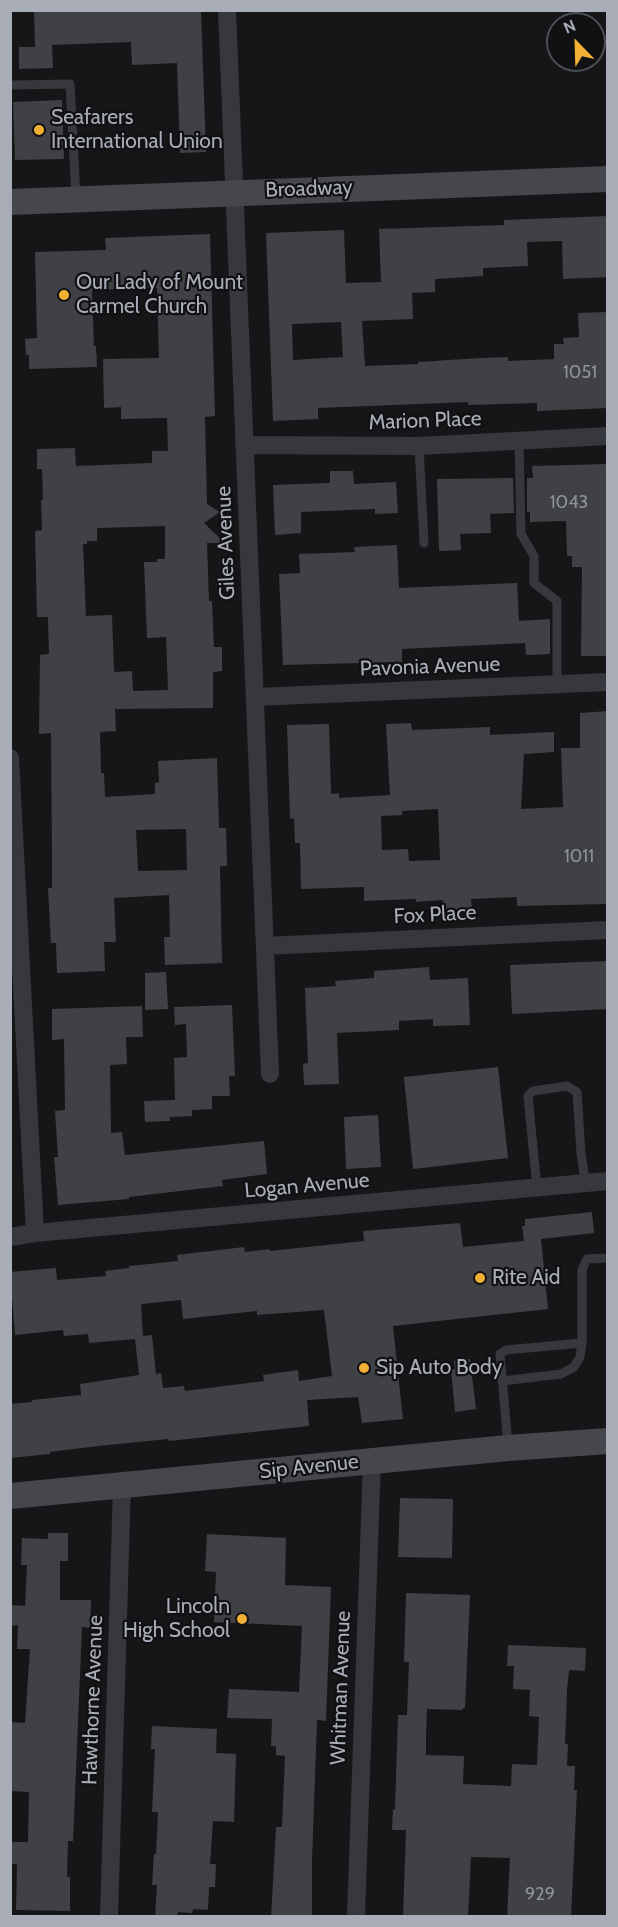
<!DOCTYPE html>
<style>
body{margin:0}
#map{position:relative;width:618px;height:1927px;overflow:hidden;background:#161618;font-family:Cabin,sans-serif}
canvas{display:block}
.frame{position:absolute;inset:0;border:12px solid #a8adb8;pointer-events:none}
.north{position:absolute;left:546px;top:12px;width:60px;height:60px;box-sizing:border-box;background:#111113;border:2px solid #4d4f55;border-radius:50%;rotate:337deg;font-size:16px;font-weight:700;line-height:24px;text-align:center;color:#a8adb8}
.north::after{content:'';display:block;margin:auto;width:21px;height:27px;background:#f2b134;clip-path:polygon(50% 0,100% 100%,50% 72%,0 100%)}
</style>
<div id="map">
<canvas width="618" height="1927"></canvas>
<div class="frame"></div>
<div class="north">N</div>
</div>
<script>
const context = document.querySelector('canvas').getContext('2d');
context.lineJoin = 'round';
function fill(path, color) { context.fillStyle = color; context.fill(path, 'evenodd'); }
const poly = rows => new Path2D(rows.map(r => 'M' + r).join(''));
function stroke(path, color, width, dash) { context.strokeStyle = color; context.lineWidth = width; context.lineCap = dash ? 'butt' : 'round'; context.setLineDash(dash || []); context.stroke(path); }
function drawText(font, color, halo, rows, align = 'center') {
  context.font = font + ' Cabin,sans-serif'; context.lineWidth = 4.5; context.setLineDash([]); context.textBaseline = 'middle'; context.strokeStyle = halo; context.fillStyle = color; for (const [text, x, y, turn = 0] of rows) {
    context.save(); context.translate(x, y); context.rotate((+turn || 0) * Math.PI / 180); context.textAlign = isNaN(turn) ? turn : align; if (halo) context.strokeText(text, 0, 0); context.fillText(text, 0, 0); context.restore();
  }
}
fill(poly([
 [34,10,201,10,206,152,180,153,177,63,132,65,131,42,52,45,53,68,19,69,19,47,35,47],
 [62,100,64,159,15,160,13,102],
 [608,216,608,277,563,279,562,241,527,242,528,266,483,268,483,276,435,279,435,292,412,293,413,319,362,321,365,366,418,364,418,362,480,358,508,357,508,361,554,359,554,344,564,344,563,338,579,337,578,313,608,312,608,408,537,411,537,403,468,405,468,402,318,408,318,419,273,421,266,233,344,230,346,283,381,282,379,229,504,225,504,220],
 [341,322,343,357,293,360,292,324],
 [210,234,215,416,205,417,207,504,220,512,204,523,225,543,207,543,209,601,212,601,214,647,222,647,222,671,213,672,213,708,115,709,116,731,100,732,101,773,104,773,105,797,155,794,155,783,159,782,158,761,217,758,219,828,226,828,227,866,220,866,222,963,165,965,164,937,170,937,169,895,114,898,116,942,104,942,105,971,57,973,56,943,51,943,48,888,52,888,52,859,51,733,39,734,40,655,49,654,48,617,37,617,35,531,42,530,41,500,43,500,42,469,37,469,37,449,75,448,76,466,152,463,152,451,168,451,167,418,121,419,121,407,104,408,103,359,159,358,157,288,92,290,94,346,96,346,97,367,29,369,29,355,26,355,25,339,37,338,35,252,106,250,105,238],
 [165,526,165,559,157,559,157,562,144,562,147,638,166,637,168,690,133,691,132,671,114,672,112,615,86,616,83,544,87,544,87,541,97,541,97,528],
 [186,829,187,870,138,871,136,830],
 [608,464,608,656,581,656,582,567,572,567,572,556,567,556,566,521,530,522,530,512,527,512,527,478,533,478,532,466],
 [330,471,353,471,354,484,396,482,398,513,375,514,375,509,301,512,301,533,275,535,273,485,330,483],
 [513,478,514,513,490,514,491,533,460,534,461,550,439,551,437,479],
 [397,545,399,588,517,583,519,621,550,619,550,654,526,655,525,643,402,649,402,662,283,665,279,574,300,573,299,554,355,552,354,547],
 [608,711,608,845,606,845,608,904,517,906,517,897,471,899,472,908,443,910,443,900,416,902,416,899,364,901,364,887,301,889,300,843,295,843,294,818,290,819,287,725,329,724,331,794,339,793,339,798,390,795,386,724,411,723,412,730,490,727,490,735,554,732,554,752,524,754,521,809,563,807,561,748,580,748,580,713],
 [438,809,440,860,409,861,408,849,382,850,381,816,402,815,402,811],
 [608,961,608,1009,512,1014,510,965],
 [429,967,430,980,468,978,470,1025,433,1026,433,1019,399,1021,399,1030,337,1033,339,1084,304,1085,303,1064,308,1063,305,988,336,986,335,981,374,978,374,971],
 [166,972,168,1009,145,1010,145,973],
 [232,1005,235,1076,229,1076,230,1096,212,1096,212,1109,192,1110,192,1116,170,1117,170,1121,145,1122,144,1101,175,1100,174,1058,187,1057,186,1024,175,1025,174,1007],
 [142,1006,143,1037,126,1037,127,1064,110,1065,111,1133,122,1132,125,1155,264,1141,267,1174,222,1180,223,1186,129,1197,129,1199,58,1205,54,1157,58,1157,55,1111,65,1110,64,1039,52,1040,52,1009],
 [498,1067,508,1158,413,1169,404,1077],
 [378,1115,381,1167,346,1169,344,1117],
 [592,1212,594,1233,541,1239,548,1309,393,1326,403,1419,362,1423,358,1397,307,1400,309,1426,169,1441,168,1439,98,1446,50,1452,50,1454,10,1458,10,1404,32,1402,32,1400,81,1395,80,1384,139,1375,135,1339,89,1343,88,1334,64,1336,63,1330,15,1335,10,1272,56,1268,57,1280,106,1276,105,1271,129,1268,129,1266,178,1261,177,1255,244,1247,245,1252,270,1249,270,1251,364,1241,363,1231,460,1223,463,1247,524,1241,522,1226,525,1226,525,1219],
 [181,1300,183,1319,257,1311,257,1315,324,1310,332,1376,299,1381,298,1370,263,1375,264,1381,185,1391,184,1386,163,1388,161,1373,156,1374,152,1335,143,1336,141,1304],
 [470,1359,476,1409,455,1412,451,1369,455,1369,454,1361],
 [400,1498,453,1499,452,1558,398,1557],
 [48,1533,68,1533,68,1561,60,1561,60,1600,91,1600,90,1628,82,1627,73,1841,68,1841,67,1877,70,1877,70,1911,16,1910,17,1864,10,1864,10,1842,28,1842,29,1792,10,1791,10,1722,25,1723,30,1649,17,1649,18,1625,10,1626,10,1605,25,1606,27,1565,21,1565,22,1538,48,1539],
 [207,1534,286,1538,285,1585,331,1587,326,1721,317,1720,312,1861,312,1917,271,1917,276,1827,282,1827,285,1756,276,1755,276,1746,271,1746,272,1719,227,1718,229,1689,299,1692,302,1626,214,1622,216,1572,205,1571],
 [406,1593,470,1595,465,1708,463,1708,462,1710,427,1709,426,1735,426,1755,464,1756,463,1784,511,1786,512,1764,537,1765,539,1717,529,1716,530,1690,513,1689,514,1666,507,1666,508,1645,586,1648,585,1671,569,1670,567,1691,565,1744,568,1744,567,1766,575,1766,574,1790,577,1790,571,1917,507,1917,510,1858,471,1857,468,1917,403,1917,406,1830,392,1830,393,1809,395,1810,398,1715,407,1715,409,1662,404,1662],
 [152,1726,217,1729,216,1753,236,1754,234,1822,213,1821,210,1864,216,1864,215,1887,209,1887,208,1910,193,1909,192,1913,178,1912,177,1917,155,1917,157,1885,152,1885,154,1854,156,1854,158,1812,152,1812,155,1749,151,1749]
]), '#404145');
stroke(poly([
 [10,85,70,84,76,197],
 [519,441,521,534,534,556,534,583,557,601,557,684],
 [419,446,424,543],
 [537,1188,528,1096,533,1091,567,1086,577,1092,581,1153,585,1182],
 [502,1381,561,1374,574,1367,580,1357,582,1343],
 [508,1445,500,1354,506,1350,582,1343,582,1270,587,1259,608,1258]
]), '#37383d', 9);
stroke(poly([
 [227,10,270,1074],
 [244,445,419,446,608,436],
 [255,697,608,682],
 [10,758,35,1233],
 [265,946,608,930],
 [10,1237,35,1233,608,1181],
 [109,1916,122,1485],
 [356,1916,372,1460]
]), '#37383d', 18);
stroke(poly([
 [10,202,608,179],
 [10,1496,508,1448,608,1441]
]), '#45474d', 26);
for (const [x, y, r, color] of [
 [39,130,6,"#f2b134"],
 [64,295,6,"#f2b134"],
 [480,1278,6,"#f2b134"],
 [364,1368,6,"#f2b134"],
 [242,1619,6,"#f2b134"]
]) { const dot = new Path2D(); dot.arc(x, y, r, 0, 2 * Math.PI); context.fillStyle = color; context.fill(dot); stroke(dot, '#111113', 2); }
drawText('18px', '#8e929b', null, [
 ["1051",580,373],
 ["1043",569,503],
 ["1011",579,857],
 ["929",540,1895]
]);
drawText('21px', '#a8adb8', '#111113', [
 ["Seafarers",51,118],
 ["International Union",51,142],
 ["Our Lady of Mount",76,283],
 ["Carmel Church",76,307],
 ["Rite Aid",492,1278],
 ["Sip Auto Body",376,1368],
 ["Lincoln",230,1607,"right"],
 ["High School",230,1631,"right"]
], 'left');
drawText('21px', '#a8adb8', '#111113', [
 ["Broadway",309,189,-2],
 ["Marion Place",425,421,-2],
 ["Giles Avenue",226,543,-92],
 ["Pavonia Avenue",430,667,-2],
 ["Fox Place",435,915,-3],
 ["Logan Avenue",307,1186,-5],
 ["Sip Avenue",309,1467,-6],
 ["Whitman Avenue",341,1688,-88],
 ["Hawthorne Avenue",93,1700,-88]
]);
</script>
